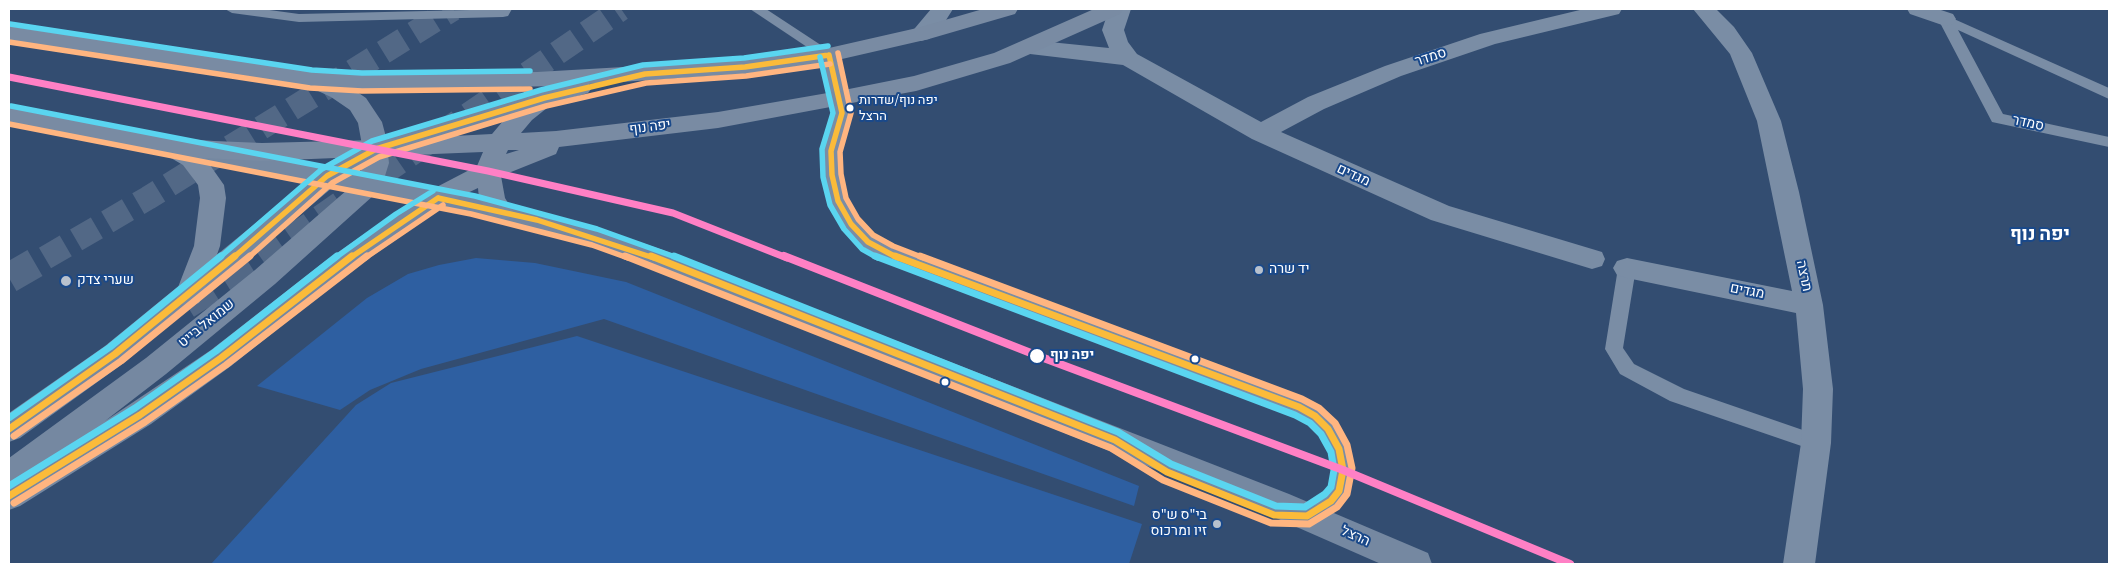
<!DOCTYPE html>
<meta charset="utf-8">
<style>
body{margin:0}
#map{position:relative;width:2118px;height:573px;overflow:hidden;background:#334d71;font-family:"Source Sans 3",sans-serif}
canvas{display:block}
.frame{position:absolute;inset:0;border:10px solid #fff;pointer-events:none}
</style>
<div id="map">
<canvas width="2118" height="573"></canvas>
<div class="frame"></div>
</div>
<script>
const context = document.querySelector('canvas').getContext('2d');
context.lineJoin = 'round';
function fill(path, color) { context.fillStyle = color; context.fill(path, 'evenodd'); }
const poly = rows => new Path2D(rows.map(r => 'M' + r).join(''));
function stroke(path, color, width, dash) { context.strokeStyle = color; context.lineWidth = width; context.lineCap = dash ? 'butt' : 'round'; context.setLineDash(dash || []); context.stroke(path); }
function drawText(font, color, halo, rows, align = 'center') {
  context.font = font + ' "Source Sans 3",Heebo,sans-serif'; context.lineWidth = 4; context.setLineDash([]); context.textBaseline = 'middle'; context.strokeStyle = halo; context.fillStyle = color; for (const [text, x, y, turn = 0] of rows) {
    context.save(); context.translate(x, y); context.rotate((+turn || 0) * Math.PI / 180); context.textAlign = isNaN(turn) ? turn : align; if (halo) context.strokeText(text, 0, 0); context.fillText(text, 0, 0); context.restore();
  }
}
fill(poly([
 [476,258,535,263,626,282,1139,486,1134,506,604,319,421,369,370,390,340,410,257,386,367,298,408,274,439,265],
 [577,336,1142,524,1129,564,211,564,356,405,391,383]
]), '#2e5fa1');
stroke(poly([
 [45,258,148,198,453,9],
 [261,258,621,9]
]), '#526886', 24, [24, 12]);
stroke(poly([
 [9,278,47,256],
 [186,304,263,256]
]), '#526886', 30, [30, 15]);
fill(poly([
 [225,9,262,9,299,14,512,9,508,16,503,17,299,22,232,13,225,9],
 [750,9,766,9,836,55,850,113,839,151,840,175,846,201,857,220,874,238,895,249,1306,401,1322,410,1335,423,1346,443,1353,470,1349,491,1338,507,1307,525,1293,522,1290,516,1293,510,1304,507,1324,495,1330,488,1333,470,1329,450,1321,435,1308,422,1292,413,883,259,862,246,845,228,830,201,824,175,823,151,834,113,822,57,750,9],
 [1945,15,2109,88,2109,99,1958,30,2003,114,2109,137,2109,147,1992,122,1938,19,1945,15],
 [1627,261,1633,263,1636,268,1623,348,1634,364,1684,389,1823,437,1826,443,1823,449,1816,451,1670,401,1620,374,1605,349,1618,268,1621,263,1627,261]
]), '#7a8da5');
fill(poly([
 [931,9,953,9,941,28,929,39,921,41,913,39,910,34,931,9],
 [1109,9,1131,9,1124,30,1128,42,1137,54,1261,122,1308,97,1385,66,1480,34,1584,9,1622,9,1619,14,1495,44,1401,76,1324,109,1281,132,1449,206,1602,252,1605,259,1602,266,1592,269,1431,220,1252,139,1123,65,1030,54,1022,52,1019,47,1022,42,1030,40,1109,48,1102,30,1109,9],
 [1693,9,1716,9,1734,27,1752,53,1781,121,1799,192,1823,305,1833,389,1831,443,1815,564,1783,564,1801,443,1803,389,1796,313,1627,278,1617,275,1613,268,1617,261,1627,258,1792,291,1757,121,1730,54,1693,9],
 [1907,9,1938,9,1953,14,1956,19,1953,24,1945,26,1910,14,1907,9]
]), '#7a8da5');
fill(poly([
 [311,71,347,85,366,98,382,122,386,137,544,90,552,92,556,98,552,104,388,154,389,163,384,179,473,196,595,227,663,250,1289,494,1428,553,1432,564,1381,564,1267,514,643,264,590,246,441,208,344,276,231,366,151,424,20,506,9,510,9,458,146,358,255,270,347,190,333,187,125,362,20,438,9,442,9,413,105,346,306,182,195,159,192,153,195,147,204,144,323,167,331,161,362,145,358,123,350,110,331,97,303,84,299,79,303,74,311,71],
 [362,166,360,174,351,172,362,166],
 [374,195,411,202,324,262,211,350,105,421,166,374,275,284,374,195]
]), '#7588a1');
fill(poly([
 [983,9,1018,9,1015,14,929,39,829,62,745,74,589,84,592,88,588,93,552,104,532,120,521,133,556,131,718,112,839,91,914,76,994,53,1094,9,1123,9,1120,14,1010,63,916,91,718,128,559,147,556,154,501,176,505,198,513,211,509,218,500,220,491,218,479,199,478,188,438,207,429,205,425,198,429,191,477,166,483,152,262,161,205,158,224,185,226,198,220,246,203,295,199,303,189,306,179,303,175,295,194,246,200,198,198,185,183,165,164,154,9,123,9,107,171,138,214,141,262,143,376,140,492,134,514,108,536,92,558,86,362,90,311,87,9,40,9,26,311,71,362,74,537,72,745,60,829,48,917,28,983,9],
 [508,150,519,150,506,154,508,150]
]), '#798ba3');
stroke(poly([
 [829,55,842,113,831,151,832,175,838,201,851,224,868,242,898,258],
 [438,198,537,220,654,258],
 [233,258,327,176,376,149,544,98,645,74,745,67,829,55],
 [350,258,438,198]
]), '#fbbb3a', 5.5);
stroke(poly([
 [651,256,1115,440,1167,472,1274,515,1307,516,1331,501,1339,491,1343,470,1339,449,1328,429,1315,416,1299,407,895,256],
 [9,429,115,354,235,256],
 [9,496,140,415,221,358,352,256]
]), '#fbbb3a', 7);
stroke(poly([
 [9,42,310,88,362,91,530,89],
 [838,53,851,113,840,152,841,174,846,198,858,219,873,235,893,246,924,258],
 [9,124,471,214,592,245,628,258],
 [248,258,332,183,379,157,546,106,646,83,746,76,830,64],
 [365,258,443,205]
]), '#ffb580', 5.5);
stroke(poly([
 [625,256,1111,448,1163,480,1271,523,1309,524,1337,507,1347,494,1352,468,1347,445,1335,423,1319,408,1302,399,920,256],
 [14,436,121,361,250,256],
 [14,503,145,422,226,365,367,256]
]), '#ffb580', 7);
stroke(poly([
 [10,24,312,70,362,73,530,71],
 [820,57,833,113,822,149,823,177,830,205,844,229,862,249,878,258],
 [11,106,475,196,597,229,678,258],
 [219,258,322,169,372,141,541,90,643,65,744,58,828,46],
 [335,258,396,214,433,191]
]), '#5ad5f0', 5.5);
stroke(poly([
 [674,256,1118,432,1171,464,1276,506,1305,507,1325,494,1331,487,1334,470,1331,452,1321,434,1310,423,1295,415,875,256],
 [9,418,110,347,221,256],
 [9,486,135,408,216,351,337,256]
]), '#5ad5f0', 7);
stroke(poly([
 [9,77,488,171,673,213,787,258]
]), '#ff80c5', 7);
stroke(poly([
 [784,256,1041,357,1343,470,1570,564]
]), '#ff80c5', 8);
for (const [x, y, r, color] of [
 [850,108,4.5,"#fff"],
 [1259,270,5,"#b8c1cd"],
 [66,281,6,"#b8c1cd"],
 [1037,356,8,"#fff"],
 [1195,359,4.5,"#fff"],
 [945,382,4.5,"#fff"],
 [1217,524,5,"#b8c1cd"]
]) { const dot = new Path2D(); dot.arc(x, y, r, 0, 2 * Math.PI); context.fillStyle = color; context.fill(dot); stroke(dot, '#1a498a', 2); }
drawText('13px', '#fff', '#1a498a', [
 ["יפה נוף/שדרות",859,101],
 ["הרצל",859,117]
], 'left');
drawText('14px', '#fff', '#1a498a', [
 ["סמדר",1431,58,-18],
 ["סמדר",2028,124,12],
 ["יפה נוף",650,128,-7],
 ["מגדים",1353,176,25],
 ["תרצה",1803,276,78],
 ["מגדים",1747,292,11],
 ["שמואל בייט",207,324,-39],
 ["הרצל",1355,537,24]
]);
drawText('14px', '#fff', '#1a498a', [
 ["יד שרה",1269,270],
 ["שערי צדק",77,281],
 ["בי\"ס ש\"ס",1207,516,"right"],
 ["זיו ומרכוס",1207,532,"right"]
], 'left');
drawText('bold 14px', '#fff', '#1a498a', [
 ["יפה נוף",1050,356]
], 'left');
drawText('bold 19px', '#fff', '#1a498a', [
 ["יפה נוף",2040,236]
]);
</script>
